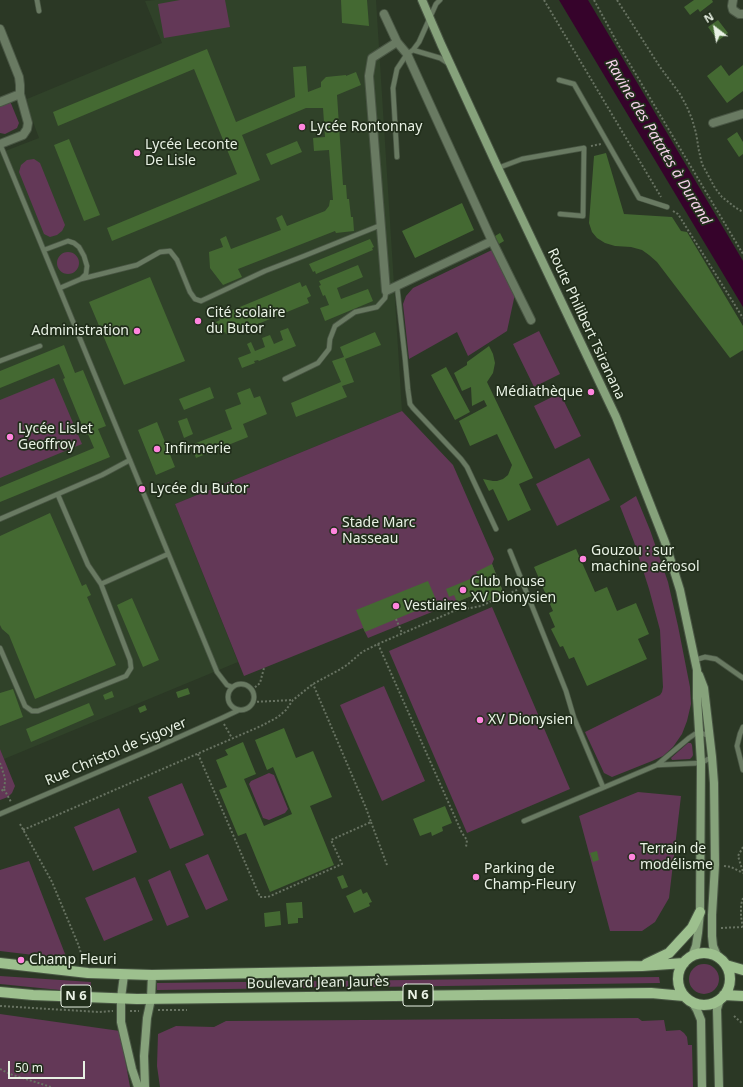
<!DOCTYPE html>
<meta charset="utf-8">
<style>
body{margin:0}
#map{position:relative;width:743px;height:1087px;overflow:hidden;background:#2b3825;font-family:"Noto Sans",sans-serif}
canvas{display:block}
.north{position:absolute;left:695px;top:8px;width:40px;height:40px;-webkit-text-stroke:3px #212e1b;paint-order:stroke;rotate:329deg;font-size:11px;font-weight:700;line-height:16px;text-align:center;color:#e8f1e4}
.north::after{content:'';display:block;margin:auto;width:14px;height:18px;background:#e8f1e4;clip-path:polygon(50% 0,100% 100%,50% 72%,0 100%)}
.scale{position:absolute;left:8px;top:1061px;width:77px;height:18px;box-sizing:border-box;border:2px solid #e8f1e4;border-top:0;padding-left:5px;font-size:12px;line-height:14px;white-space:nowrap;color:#e8f1e4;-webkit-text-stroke:3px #212e1b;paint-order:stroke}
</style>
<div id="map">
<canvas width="743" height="1087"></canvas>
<div class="north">N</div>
<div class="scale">50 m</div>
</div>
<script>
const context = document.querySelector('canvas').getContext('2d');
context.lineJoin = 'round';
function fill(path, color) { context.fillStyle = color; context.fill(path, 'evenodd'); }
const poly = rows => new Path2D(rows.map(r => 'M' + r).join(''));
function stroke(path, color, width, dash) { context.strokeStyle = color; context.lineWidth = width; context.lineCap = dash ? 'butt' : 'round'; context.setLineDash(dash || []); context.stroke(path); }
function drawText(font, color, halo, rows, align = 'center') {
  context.font = font + ' "Noto Sans",sans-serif'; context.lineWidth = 3.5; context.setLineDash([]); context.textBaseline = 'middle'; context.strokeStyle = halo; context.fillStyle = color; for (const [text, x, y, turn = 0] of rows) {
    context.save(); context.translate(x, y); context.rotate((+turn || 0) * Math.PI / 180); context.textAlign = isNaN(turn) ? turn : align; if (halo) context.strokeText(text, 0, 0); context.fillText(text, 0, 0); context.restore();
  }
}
fill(poly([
 [155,0,376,0,402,411,175,504,238,662,4,759,0,749,0,153,39,138,29,111,27,99,162,43,145,1]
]), '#304229');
fill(poly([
 [180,0,225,0,230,27,164,38,158,4],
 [10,101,19,123,17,128,5,134,0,133,0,105],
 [34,159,40,163,65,225,62,231,57,235,50,237,44,234,19,172,21,165,27,160],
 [494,249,515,294,507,331,468,356,457,332,409,359,403,304,406,296,413,288],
 '57 263a11 11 0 1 1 22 0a11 11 0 1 1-22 0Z',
 [539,331,560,374,534,387,513,344],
 [54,378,82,444,0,478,0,400],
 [560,393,581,436,555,449,534,406],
 [402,411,453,465,494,559,492,564,504,594,485,602,481,592,368,638,363,628,244,676,175,504],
 [589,458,610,500,557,526,536,484],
 [636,496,650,530,668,582,678,626,690,687,691,704,687,721,682,734,673,747,663,756,652,761,612,777,604,773,585,732,660,695,662,692,663,687,660,630,649,589,634,542,620,506],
 [492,607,570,789,467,833,389,651],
 [384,686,425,781,382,801,340,705],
 [688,743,691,743,692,745,693,755,692,757,690,759,672,760,671,758],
 [0,749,15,786,12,793,8,797,0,800],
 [269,773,274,775,288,809,285,813,269,820,263,818,249,784,251,781],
 [182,783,204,835,170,849,148,797],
 [638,792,681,796,669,898,655,922,642,931,610,931,579,816],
 [119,808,137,852,93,871,74,827],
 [208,854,228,900,206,910,185,864],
 [29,861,67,959,0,951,0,870],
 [170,870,189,917,167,926,148,880],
 [135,877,153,920,104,941,85,898],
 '689 979a15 15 0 1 1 30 0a15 15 0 1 1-30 0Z',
 [0,976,91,982,90,993,0,984],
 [659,977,660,983,157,990,157,983],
 [0,1014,120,1031,130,1087,0,1087],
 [638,1018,642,1021,664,1020,666,1031,680,1030,684,1033,687,1037,688,1045,692,1045,693,1087,160,1087,157,1066,158,1034,176,1026,214,1027,226,1021]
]), '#633857');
fill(poly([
 [559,0,588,0,743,261,743,307]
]), '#36032b');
fill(poly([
 [341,0,367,0,369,26,342,23],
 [694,0,712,0,713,2,700,12,698,9,690,15,684,7],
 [718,20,728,33,718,41,708,27],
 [207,49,236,122,295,97,293,67,306,66,308,92,321,87,321,82,326,77,346,75,346,76,356,72,361,85,337,95,343,185,346,185,347,199,349,199,351,217,353,217,354,231,336,233,335,231,238,269,242,277,223,285,210,268,209,252,223,247,220,239,226,236,231,249,281,230,276,218,282,215,287,226,325,211,329,206,330,200,333,200,329,150,314,151,313,138,325,137,323,108,306,108,242,135,260,180,112,241,107,228,237,174,194,69,58,126,53,112],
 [721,65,729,76,743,65,743,91,727,103,707,76],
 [737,132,743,142,743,154,739,157,727,139],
 [69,139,100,215,84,221,54,145],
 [297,141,302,152,271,165,266,154],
 [606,153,624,214,672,217,681,231,687,232,743,326,743,350,730,358,657,262,649,255,642,250,631,247,615,246,605,243,597,238,592,232,589,223,594,156],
 [462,203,474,230,415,258,402,231],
 [500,233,504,241,499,244,495,236],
 [370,239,374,247,372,248,373,250,316,274,315,271,313,272,309,264],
 [358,265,363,277,337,288,341,299,368,289,373,301,325,321,320,308,329,305,325,295,323,296,319,286,321,285,319,281],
 [150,277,185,361,124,385,89,302],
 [300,282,302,287,306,285,311,296,307,298,309,303,231,335,230,332,226,334,225,332,221,334,216,322,220,320,219,318,224,316,223,314],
 [288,328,296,346,259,361,258,360,254,361,255,363,242,368,238,358,251,353,247,344,251,342,255,351,265,347,262,338,270,335,274,344,283,340,280,331],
 [375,332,381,345,345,359,354,382,342,386,347,397,296,417,291,403,341,382,332,361,344,357,340,347],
 [64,345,75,373,83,370,106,426,98,429,110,457,0,502,0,487,94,448,88,434,86,435,63,379,65,378,59,364,0,388,0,371],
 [489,346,493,354,495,363,493,373,487,382,533,478,519,484,531,510,508,521,493,489,489,491,483,479,493,481,497,481,503,479,508,475,512,465,497,434,470,446,459,421,487,406,484,400,472,406,471,387,462,391,454,373,467,365,467,362],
 [446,367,470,412,455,420,431,375],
 [210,387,214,398,184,410,179,399],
 [250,388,254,398,260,396,267,414,243,424,248,437,196,458,191,445,232,429,225,410,241,404,237,393],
 [187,418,193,434,184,438,178,421],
 [157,422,175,467,156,475,138,430],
 [50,513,82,586,86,584,91,595,87,597,116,665,35,699,9,635,2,629,0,625,0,536],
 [576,549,595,592,607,587,617,611,636,603,649,634,638,639,647,659,587,686,574,657,569,659,563,646,560,647,551,629,555,627,549,613,553,611,534,567],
 [492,564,504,594,485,602,481,592,457,602,454,595,449,597,446,589,475,577,475,579,479,577,476,572],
 [428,581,437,602,365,632,356,610],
 [132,598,159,660,143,667,117,605],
 [188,688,190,694,178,698,176,692],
 [13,689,23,717,0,726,0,693],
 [112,691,114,697,105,700,103,695],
 [89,703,94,715,31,742,26,729],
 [145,705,147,710,140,713,138,708],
 [284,728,296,758,313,751,332,797,310,806,334,865,270,892,246,833,238,836,219,790,227,787,216,760,228,755,225,750,243,742,256,774,244,779,264,826,292,814,273,767,267,770,255,740],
 [445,806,452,823,442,827,443,831,432,836,431,832,420,836,413,819],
 [597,851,599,860,593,862,590,853],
 [343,875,348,887,342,889,337,877],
 [361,889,363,894,367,892,372,902,369,903,370,906,354,913,346,896],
 [302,902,303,918,298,918,298,923,288,924,286,903],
 [280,911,281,925,265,927,264,913]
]), '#446932');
const lane = poly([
 [37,0,39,11],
 [413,50,440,58,449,64],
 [559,80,574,84,639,198,667,207],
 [0,144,217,672,227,685,232,687],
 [397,157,393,88,397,69,407,54,413,50,419,42,436,4,440,0],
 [498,168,522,159,584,148,583,216,560,214],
 [44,250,68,241,74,243,79,247,84,256,87,266,86,274,81,279,60,288],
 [81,279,137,265,160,252,170,251,177,260,190,292,195,299,201,301,265,271,304,256,381,225],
 [397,286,405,358,408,390,410,404,413,408,461,459,467,467,496,529],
 [0,361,40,346],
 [285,379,318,363,329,349,330,339,335,326,355,312,377,307,385,298,386,291],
 [58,495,88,565,101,584],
 [0,519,102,475,130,460],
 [510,551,566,691,574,718,603,787],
 [0,648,25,706,32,711,38,711,126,676,131,668,130,660,101,584,168,554],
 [695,660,705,657,716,659,743,678],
 '228 697a13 13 0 1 1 26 0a13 13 0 1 1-26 0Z',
 [743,727,740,734,737,746,743,770],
 [657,765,701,763,712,757],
 [0,814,150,750,222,718,239,710],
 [524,821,657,765,689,738,698,732,710,736]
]);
const street = poly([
 [733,0,732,6,733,10,739,14,743,14],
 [384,14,397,42,407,54,492,241,531,320],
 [0,29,19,77,20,85,20,94,0,102],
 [397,42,372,58,369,76,386,291,492,241],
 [713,123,742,114],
 [0,144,23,135,27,129,28,123,20,94]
]);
const secondary = poly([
 [422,0,441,44,498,168,616,417,665,542,680,590,697,670,697,698,701,763,700,912,698,933,696,946,692,956],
 [699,675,704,688,712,757,714,783,715,865,712,915,712,936,713,946,718,958],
 [124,975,121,998,121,1022,132,1069,138,1087],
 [692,1002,697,1010,701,1020,702,1087],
 [145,1087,144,1056,147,1018,151,999,152,975],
 [719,1087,717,1009,720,999]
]);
const primary = poly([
 '678 979a26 26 0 1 1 52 0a26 26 0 1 1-52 0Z',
 [0,963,88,973,152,975,642,966,684,963],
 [646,964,669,953,692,928,700,912],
 [726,965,743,970],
 [0,992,33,995,137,999,651,993,684,996],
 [724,995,743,996]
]);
stroke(lane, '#495644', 6);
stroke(street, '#495644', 10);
stroke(secondary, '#495644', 10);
stroke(primary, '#495644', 12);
stroke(poly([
 [544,0,661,197],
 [594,0,619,46,743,254],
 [617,0,660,67,680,94,687,107,692,119,696,133,699,151,702,164,715,188,722,197,736,208,743,212],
 [591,146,601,144],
 [673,211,678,214,743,318],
 [396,619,402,633],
 [378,644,462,833,467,840,466,847],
 [252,690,260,683,264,668],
 [253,702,293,700],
 [224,724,232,738],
 [198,754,260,897,268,897,342,864,331,840,371,822,366,808,313,684],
 [0,763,5,778,5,782,4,789,0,792],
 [4,789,11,802],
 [371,822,387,865],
 [20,824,52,882,78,944,83,959],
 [23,830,261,726,278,717,286,710,293,700,313,684,339,670,347,665,362,652,378,644,454,611,481,606,519,589],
 [743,847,738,856,743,872],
 [724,866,731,867,743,873],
 [743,898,741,905,741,916,743,929],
 [721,928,742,927],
 [0,1006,99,1012,113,1011],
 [158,1010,187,1010],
 [130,1011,139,1011],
 [734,1016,743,1024],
 [0,1069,10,1074,51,1087]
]), '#687362', 2, [2, 2]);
stroke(lane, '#697a62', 4.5);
stroke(street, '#697a62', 8);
stroke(secondary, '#86a27b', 8);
stroke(primary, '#9dc08e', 10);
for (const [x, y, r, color] of [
 [302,127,4,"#ff85de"],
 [137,153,4,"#ff85de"],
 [198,321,4,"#ff85de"],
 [137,331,4,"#ff85de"],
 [591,392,4,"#ff85de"],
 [10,437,4,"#ff85de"],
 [157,449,4,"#ff85de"],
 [142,489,4,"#ff85de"],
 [334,531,4,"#ff85de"],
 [583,559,4,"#ff85de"],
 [463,590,4,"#ff85de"],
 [396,606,4,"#ff85de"],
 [480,720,4,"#ff85de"],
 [632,857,4,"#ff85de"],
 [476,877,4,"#ff85de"],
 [21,960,4,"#ff85de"]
]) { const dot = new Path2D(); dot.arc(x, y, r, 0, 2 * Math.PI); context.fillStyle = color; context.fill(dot); stroke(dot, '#212e1b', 1.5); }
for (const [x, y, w] of [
 [418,995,30],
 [76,996,30]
]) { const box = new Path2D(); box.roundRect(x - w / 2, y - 11, w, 22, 3); context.fillStyle = '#212e1b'; context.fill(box); stroke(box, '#e8f1e4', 1); }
drawText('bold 13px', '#e8f1e4', null, [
 ["N 6",418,995],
 ["N 6",76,996]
]);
drawText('14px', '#e8f1e4', '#212e1b', [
 ["Lycée Rontonnay",310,127],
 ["Lycée Leconte",145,145],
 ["De Lisle",145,161],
 ["Cité scolaire",206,313],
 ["du Butor",206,329],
 ["Administration",129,331,"right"],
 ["Médiathèque",583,392,"right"],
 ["Lycée Lislet",18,429],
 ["Geoffroy",18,445],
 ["Infirmerie",165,449],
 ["Lycée du Butor",150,489],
 ["Stade Marc",342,523],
 ["Nasseau",342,539],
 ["Gouzou : sur",591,551],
 ["machine aérosol",591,567],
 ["Club house",471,582],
 ["XV Dionysien",471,598],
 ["Vestiaires",404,606],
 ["XV Dionysien",488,720],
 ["Terrain de",640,849],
 ["modélisme",640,865],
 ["Parking de",484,869],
 ["Champ-Fleury",484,885],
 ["Champ Fleuri",29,960]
], 'left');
drawText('14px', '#e8f1e4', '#212e1b', [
 ["Route Philibert Tsiranana",586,324,65],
 ["Rue Christol de Sigoyer",116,752,-23],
 ["Boulevard Jean Jaurès",318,983,-1]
]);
drawText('italic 15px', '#f5d2ea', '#212e1b', [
 ["Ravine des Patates à Durand",658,142,59]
]);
</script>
